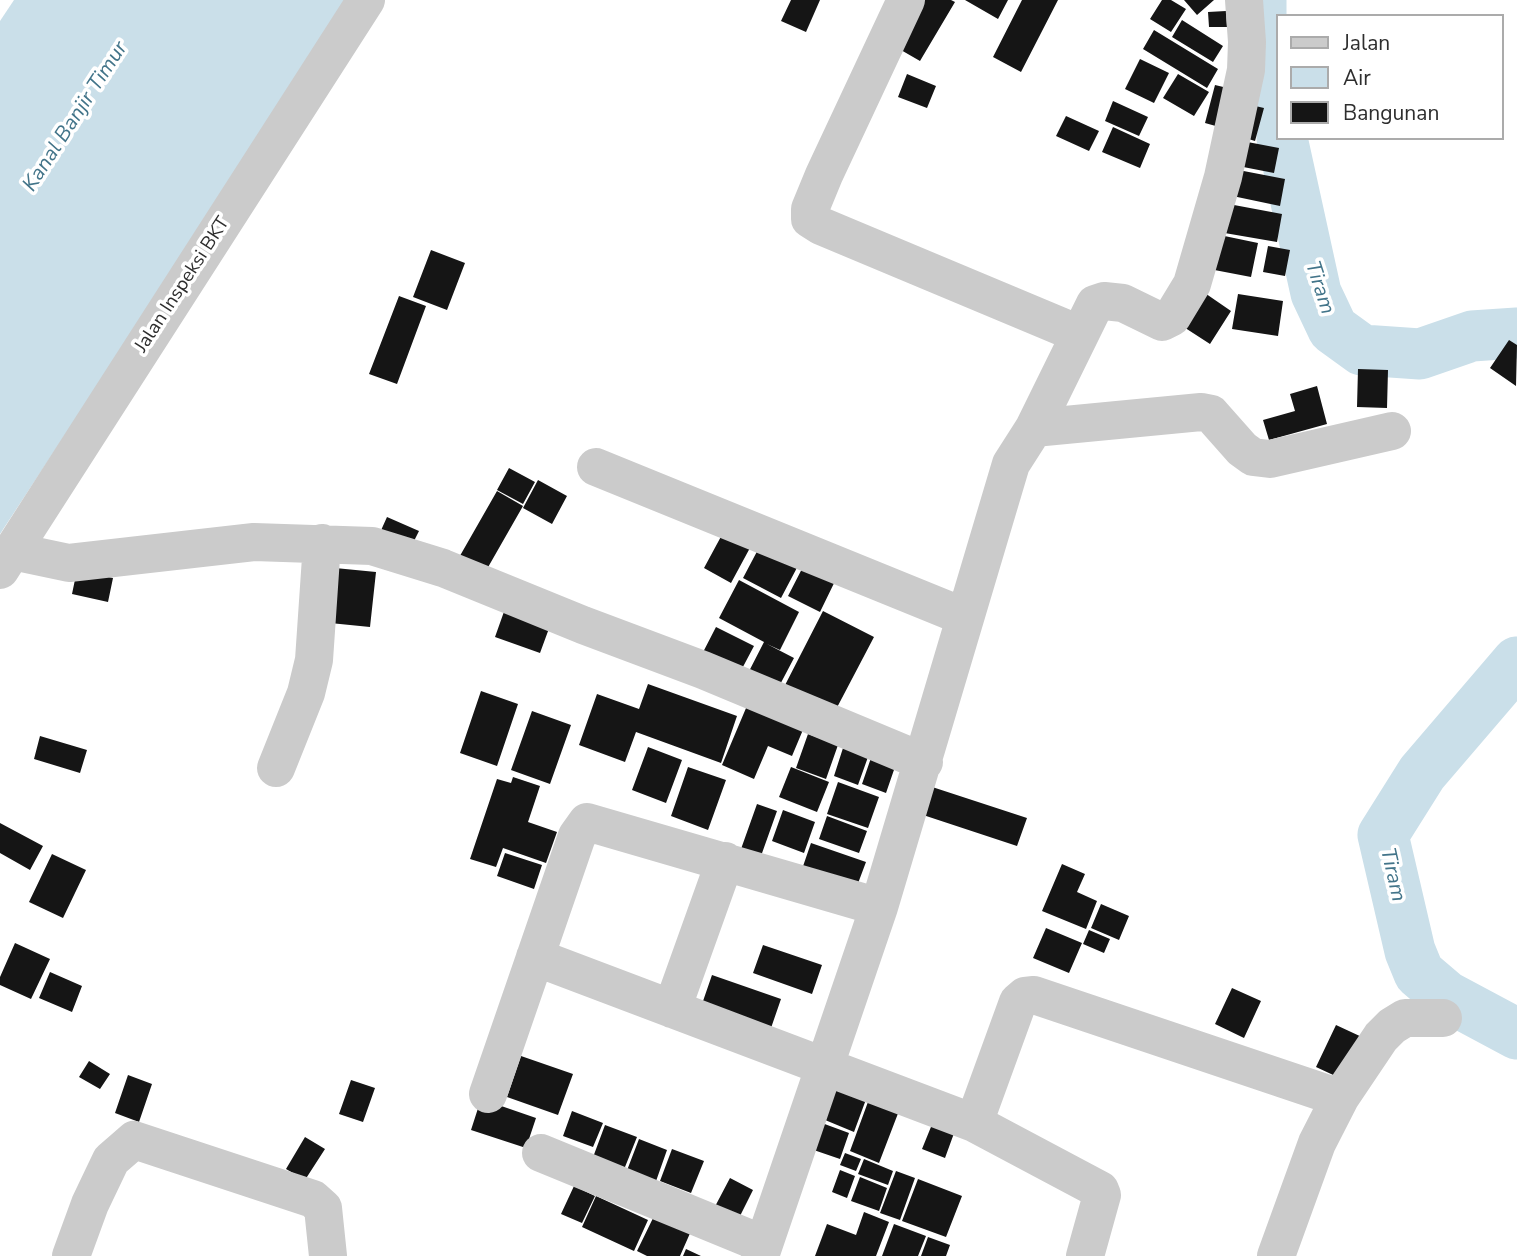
<!DOCTYPE html>
<style>
body{margin:0}
#map{position:relative;width:1517px;height:1256px;overflow:hidden;background:#fff;font-family:"Nunito Sans",sans-serif}
canvas{display:block}
.legend{position:absolute;left:1276px;top:14px;width:228px;height:126px;box-sizing:border-box;background:#fff;border:2px solid #ababab;margin:0;padding:9px 12px;list-style:none;font-size:21px;color:#2e2e2e}
.legend li{display:flex;align-items:center;gap:14px;height:35px}
.legend b{width:35px;border:2px solid #ababab}
</style>
<div id="map">
<canvas width="1517" height="1256"></canvas>
<ul class="legend">
<li><b style="height:9px;background:#cbcbcb"></b>Jalan</li>
<li><b style="height:19px;background:#cadfe9"></b>Air</li>
<li><b style="height:19px;background:#151515"></b>Bangunan</li>
</ul>
</div>
<script>
const context = document.querySelector('canvas').getContext('2d');
context.lineJoin = 'round';
function fill(path, color) { context.fillStyle = color; context.fill(path, 'evenodd'); }
const poly = rows => new Path2D(rows.map(r => 'M' + r).join(''));
function stroke(path, color, width, dash) { context.strokeStyle = color; context.lineWidth = width; context.lineCap = dash ? 'butt' : 'round'; context.setLineDash(dash || []); context.stroke(path); }
function drawText(font, color, halo, rows, align = 'center') {
  context.font = font + ' "Nunito Sans",sans-serif'; context.lineWidth = 7; context.setLineDash([]); context.textBaseline = 'middle'; context.strokeStyle = halo; context.fillStyle = color; for (const [text, x, y, turn = 0] of rows) {
    context.save(); context.translate(x, y); context.rotate((+turn || 0) * Math.PI / 180); context.textAlign = isNaN(turn) ? turn : align; if (halo) context.strokeText(text, 0, 0); context.fillText(text, 0, 0); context.restore();
  }
}
fill(poly([
 [14,0,350,0,0,534,0,21]
]), '#cadfe9');
stroke(poly([
 [1261,0,1261,37,1277,114],
 [1282,138,1316,293,1333,329,1362,350,1420,354,1472,336,1517,333],
 [1517,662,1422,773,1383,835,1410,951,1419,973,1446,996,1517,1034]
]), '#cadfe9', 51);
fill(poly([
 [791,0,820,0,806,32,781,21],
 [922,0,951,0,955,2,920,61,894,46],
 [965,0,1008,0,998,19],
 [1022,0,1058,0,1021,72,993,57],
 [1162,0,1171,0,1186,9,1171,32,1150,19],
 [1184,0,1214,0,1197,15],
 [1226,11,1227,27,1209,27,1208,12],
 [1182,20,1223,46,1213,62,1172,37],
 [1154,30,1218,69,1207,88,1143,49],
 [1140,59,1169,73,1154,103,1125,89],
 [907,74,936,86,927,108,898,97],
 [1178,74,1209,92,1194,116,1163,98],
 [1215,85,1240,91,1230,130,1205,123],
 [1113,101,1148,117,1139,136,1105,121],
 [1251,105,1264,108,1255,141,1242,137],
 [1066,116,1099,131,1089,151,1056,136],
 [1113,127,1150,144,1140,168,1102,152],
 [1237,140,1279,148,1274,173,1233,165],
 [1228,168,1285,179,1280,206,1223,194],
 [1218,202,1282,214,1277,242,1213,231],
 [1210,233,1258,243,1251,277,1204,268],
 [1268,246,1290,250,1285,276,1263,272],
 [431,250,465,263,447,310,413,297],
 [1199,289,1231,311,1210,344,1176,322],
 [1238,294,1283,301,1278,336,1232,329],
 [399,296,426,306,397,384,369,374],
 [1509,340,1517,345,1516,386,1490,368],
 [1358,369,1388,370,1387,408,1357,407],
 [1317,386,1327,424,1269,440,1263,420,1295,411,1290,394],
 [509,468,535,482,523,504,497,490],
 [538,480,567,496,552,524,523,508],
 [497,491,523,506,483,576,457,561],
 [387,517,419,531,409,551,378,537],
 [724,531,751,546,731,583,704,568],
 [762,542,800,562,781,598,743,578],
 [807,559,838,575,820,612,788,596],
 [335,568,376,572,370,627,330,623],
 [77,570,113,578,108,602,72,594],
 [739,580,799,612,780,650,767,644,794,658,774,696,744,681,764,642,719,618],
 [506,606,551,623,540,653,495,637],
 [823,611,874,637,832,717,782,691],
 [716,627,754,646,736,680,699,660],
 [648,684,737,716,721,763,636,732,625,762,579,745,597,694,639,709],
 [481,691,518,704,497,766,460,753],
 [749,701,805,725,792,756,768,746,754,779,722,765],
 [532,711,571,725,550,784,511,770],
 [808,734,838,745,826,779,796,768],
 [40,736,87,750,80,773,34,759],
 [648,747,682,760,666,803,632,790],
 [843,748,868,757,858,785,834,776],
 [872,755,896,764,886,793,862,784],
 [688,767,726,780,708,830,671,816],
 [791,767,829,782,817,812,779,797],
 [513,777,540,786,528,822,557,832,546,863,503,848,496,867,470,859,497,779,511,783],
 [838,782,879,797,868,828,827,814],
 [920,783,1027,818,1017,846,911,811],
 [757,804,777,811,761,856,741,849],
 [783,810,815,822,804,853,772,841],
 [827,816,867,831,859,853,819,839],
 [0,823,43,846,30,870,0,853],
 [811,843,866,862,854,894,800,875],
 [505,853,542,865,534,889,497,876],
 [52,854,86,870,63,918,29,902],
 [1062,864,1085,874,1077,892,1097,901,1086,929,1042,911],
 [1101,904,1129,916,1119,940,1091,928],
 [1046,928,1082,943,1069,973,1033,958],
 [1089,930,1110,939,1104,953,1083,944],
 [15,943,50,959,31,999,0,985,0,977],
 [763,945,822,965,812,994,753,973],
 [50,972,82,986,72,1012,39,998],
 [712,975,781,999,771,1028,702,1004],
 [1232,988,1261,1001,1244,1038,1215,1024],
 [1336,1025,1364,1038,1344,1080,1316,1067],
 [521,1056,573,1074,558,1115,507,1097],
 [89,1061,110,1074,100,1089,79,1077],
 [128,1075,152,1084,139,1122,115,1113],
 [826,1078,868,1094,854,1132,813,1115],
 [351,1080,375,1088,363,1122,339,1114],
 [872,1091,902,1103,879,1163,850,1151],
 [481,1099,536,1118,526,1148,471,1130],
 [572,1111,603,1123,593,1147,563,1136],
 [935,1117,957,1125,945,1158,922,1149],
 [811,1119,849,1133,840,1159,802,1146],
 [605,1125,637,1137,623,1172,592,1160],
 [305,1137,325,1149,305,1180,286,1169],
 [639,1139,667,1150,655,1184,626,1173],
 [672,1149,704,1161,691,1193,660,1181],
 [845,1153,861,1159,856,1171,840,1165],
 [864,1159,893,1171,888,1185,858,1174],
 [840,1170,855,1176,847,1198,832,1192],
 [896,1171,915,1178,900,1220,880,1213],
 [860,1177,887,1188,879,1211,851,1201],
 [730,1178,753,1190,734,1228,710,1216],
 [918,1179,962,1196,946,1237,902,1221],
 [574,1186,595,1196,582,1223,561,1214],
 [596,1196,648,1220,634,1251,582,1227],
 [864,1212,889,1222,876,1256,815,1256,827,1224,856,1235],
 [655,1214,691,1231,680,1256,647,1256,637,1251],
 [894,1224,926,1236,918,1256,882,1256],
 [928,1237,950,1245,946,1256,921,1256],
 [686,1249,701,1256,683,1256]
]), '#151515');
stroke(poly([
 [906,0,824,175,810,209,810,219,821,226,1079,334],
 [1034,428,1201,412,1211,414,1242,449,1253,457,1270,459,1392,431],
 [596,467,965,617],
 [12,551,69,563,254,542,372,546,443,568,583,625,703,670,924,762],
 [0,570,366,0],
 [276,768,306,693,314,660,322,543],
 [535,957,974,1123,1018,1002,1025,996,1034,995,1340,1098],
 [672,1009,725,861],
 [488,1094,577,836,587,822,879,907],
 [974,1123,1100,1190,1102,1195,1085,1256],
 [541,1153,763,1244],
 [71,1256,90,1204,111,1160,134,1140,313,1199,323,1208,328,1256],
 [760,1256,879,907,1011,464,1034,428,1095,304,1104,301,1123,303,1162,322,1172,317,1192,284,1223,177,1246,70,1247,42,1244,0],
 [1276,1256,1317,1143,1340,1098,1381,1037,1392,1026,1405,1018,1443,1018]
]), '#cbcbcb', 38);
drawText('19px', '#2e2e2e', '#fff', [
 ["Jalan Inspeksi BKT",183,285,-57]
]);
drawText('italic 21px', '#427489', '#fff', [
 ["Kanal Banjir Timur",76,117,-57],
 ["Tiram",1319,288,72],
 ["Tiram",1392,875,77]
]);
</script>
